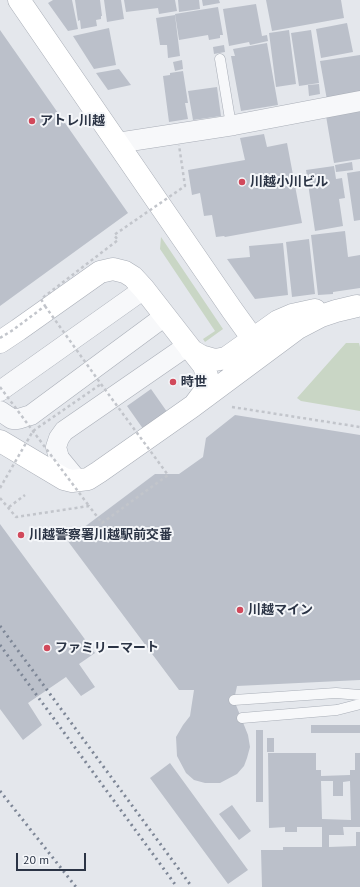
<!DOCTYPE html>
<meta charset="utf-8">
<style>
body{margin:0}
#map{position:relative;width:360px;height:887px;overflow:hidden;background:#e4e7ec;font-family:"PT Sans",sans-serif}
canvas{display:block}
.scale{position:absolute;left:16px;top:853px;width:70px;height:18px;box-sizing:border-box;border:2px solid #2b3445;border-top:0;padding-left:5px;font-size:12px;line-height:14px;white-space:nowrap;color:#2b3445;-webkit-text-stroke:3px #f4f6f9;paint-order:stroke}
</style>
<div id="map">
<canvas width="360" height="887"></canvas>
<div class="scale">20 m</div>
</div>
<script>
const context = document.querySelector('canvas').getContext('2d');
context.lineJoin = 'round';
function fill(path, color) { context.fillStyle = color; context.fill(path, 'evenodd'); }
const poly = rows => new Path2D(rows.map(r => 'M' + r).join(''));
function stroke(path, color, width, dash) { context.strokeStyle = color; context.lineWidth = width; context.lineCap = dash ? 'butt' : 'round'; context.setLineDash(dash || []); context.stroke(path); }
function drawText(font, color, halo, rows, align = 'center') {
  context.font = font + ' "PT Sans","Noto Sans JP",sans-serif'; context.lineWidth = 4; context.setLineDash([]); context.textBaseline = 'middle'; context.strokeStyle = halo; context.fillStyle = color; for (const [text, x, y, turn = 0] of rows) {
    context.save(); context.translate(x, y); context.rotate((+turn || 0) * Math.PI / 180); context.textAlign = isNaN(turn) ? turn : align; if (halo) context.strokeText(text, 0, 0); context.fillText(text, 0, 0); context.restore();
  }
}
fill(poly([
 [161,237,223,329,205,342,203,339,215,331,160,249],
 [346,343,359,343,360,347,360,411,301,401,297,398]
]), '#c9d6c5');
fill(poly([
 [53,0,72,0,78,29,68,31,48,3],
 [75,0,100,0,102,16,101,16,101,19,96,20,97,26,81,29,80,20,78,21],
 [104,0,121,0,124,19,107,22],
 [124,0,175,0,177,11,159,14,158,8,126,12],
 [178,0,199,0,200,9,179,12],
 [202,0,219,0,220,3,203,6],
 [266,0,341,0,344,18,272,31],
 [256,4,262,36,267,35,268,41,250,45,249,42,229,46,223,9],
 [218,7,223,35,220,35,220,38,209,40,208,35,179,40,175,14],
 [175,15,180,56,168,58,167,45,160,45,156,18],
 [347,23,353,52,321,58,316,29],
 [109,28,116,65,94,69,73,36],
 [0,30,128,213,0,306],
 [289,30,296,84,276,87,269,33],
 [311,30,319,83,299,86,291,33],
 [267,43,278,105,241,111,231,56,235,56,233,49],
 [224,45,225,52,214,54,213,47],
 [360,55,360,94,327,100,320,61],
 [182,60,183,69,175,71,173,62],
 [119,69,131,85,108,90,96,73],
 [183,71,188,103,185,103,188,119,169,122,163,76,170,75,170,73],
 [319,84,320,94,309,96,308,85],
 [217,87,221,116,193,120,188,91],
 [360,110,360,159,334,163,326,116],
 [264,134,267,147,287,143,302,223,225,237,224,236,216,237,212,215,204,216,200,193,192,195,188,170,245,160,240,138],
 [352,162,353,170,336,172,335,165],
 [334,166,336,179,342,178,345,198,339,199,343,226,315,231,306,170],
 [360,171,360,220,354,221,347,173],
 [345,231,348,257,360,255,360,288,333,292,333,294,318,295,311,235],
 [309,239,315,294,292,297,286,242],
 [283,243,288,295,255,299,227,259,250,257,249,246],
 [151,389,170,416,146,433,127,406],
 [235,415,360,435,360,680,237,686,234,700,248,735,250,747,247,758,244,766,237,774,220,783,205,783,194,780,186,773,177,756,176,737,183,725,190,716,194,690,179,690,67,540,155,474,179,474,203,457,206,438],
 [0,524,95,653,79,664,95,687,81,696,66,677,28,703,42,725,23,740,0,709],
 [311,725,360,725,360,733,311,733],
 [256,730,263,730,263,802,256,802],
 [267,738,274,738,274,752,267,752],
 [268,753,316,753,316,770,321,770,321,776,350,775,350,770,355,770,355,753,360,753,360,827,343,827,344,835,329,835,329,847,356,846,356,832,360,832,360,887,262,887,261,850,283,850,283,847,322,847,322,827,297,827,297,832,285,832,285,827,269,828],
 [321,781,333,781,333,796,343,796,343,782,350,781,351,820,322,819],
 [170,763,248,870,228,884,150,778],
 [232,805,251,831,239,840,219,814]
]), '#bbc0ca');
const lane = poly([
 [220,59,231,125],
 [234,700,336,693,360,695],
 [242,718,337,710,360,704]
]);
const street = poly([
 [117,143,234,125,360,101],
 [0,391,144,289],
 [0,411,12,419,18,419,31,415,165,316],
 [78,481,59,458,56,447,59,438,64,431,187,346]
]);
const secondary = poly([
 [19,0,232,310,263,353],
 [0,342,18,330,100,272,113,269,125,272,133,277,144,289,204,366,207,376,206,386,204,392,195,404],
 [191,350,201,356,215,360,226,358,278,321,292,315,315,310],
 [0,441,64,479,72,481,88,479,99,472,193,406,298,328,321,316,336,311,357,306]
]);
stroke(lane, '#a9aeb7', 11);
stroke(street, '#a9aeb7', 21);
stroke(secondary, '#a9aeb7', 23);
stroke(poly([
 [232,407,360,427],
 [0,498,16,517,89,506,102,523,168,475],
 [9,507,25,495]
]), '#c2c5cb', 2.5, [3, 3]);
stroke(lane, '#f7f8fa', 10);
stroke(street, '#f7f8fa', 20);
stroke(secondary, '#fff', 22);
stroke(poly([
 [0,626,192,887],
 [0,645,177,887],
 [0,791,76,887]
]), '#7d8696', 3, [2, 4]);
stroke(poly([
 [45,306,101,384,168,475],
 [0,338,13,330,45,306,41,299,118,240,114,235,185,186,179,145],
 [0,387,89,506],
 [0,488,33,431,101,384]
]), '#c2c5cb', 2.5, [3, 3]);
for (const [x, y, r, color] of [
 [32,121,4,"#d1495b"],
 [242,182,4,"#d1495b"],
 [173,382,4,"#d1495b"],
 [21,535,4,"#d1495b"],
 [240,610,4,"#d1495b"],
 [47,648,4,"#d1495b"]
]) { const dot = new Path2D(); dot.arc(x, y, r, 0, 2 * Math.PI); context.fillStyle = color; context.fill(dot); stroke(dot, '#f4f6f9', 1.5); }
drawText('bold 13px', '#2b3445', '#f4f6f9', [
 ["アトレ川越",40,121],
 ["川越小川ビル",250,182],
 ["時世",181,382],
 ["川越警察署川越駅前交番",29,535],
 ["川越マイン",248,610],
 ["ファミリーマート",55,648]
], 'left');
</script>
